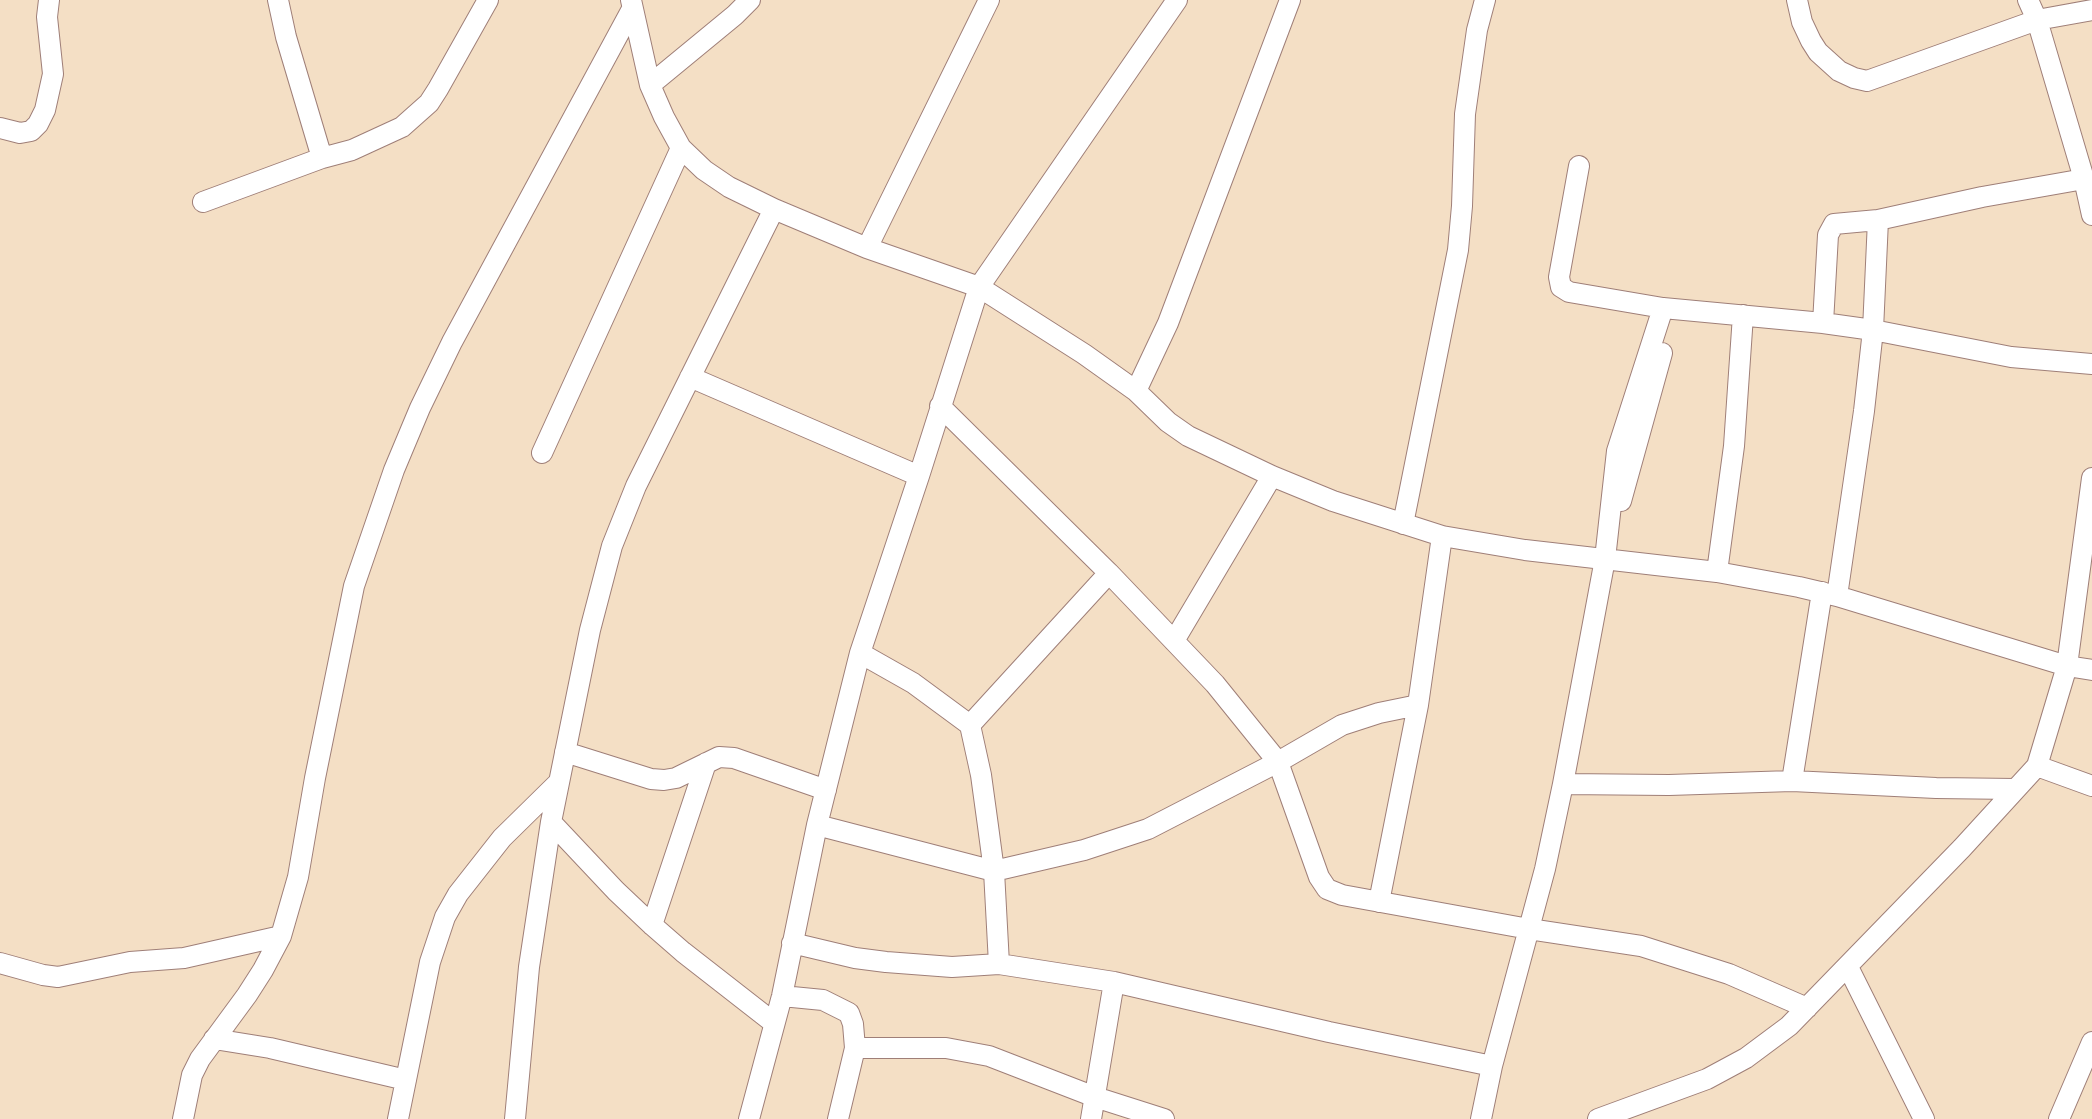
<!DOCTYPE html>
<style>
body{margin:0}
canvas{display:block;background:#f4dfc5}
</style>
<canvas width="2092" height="1119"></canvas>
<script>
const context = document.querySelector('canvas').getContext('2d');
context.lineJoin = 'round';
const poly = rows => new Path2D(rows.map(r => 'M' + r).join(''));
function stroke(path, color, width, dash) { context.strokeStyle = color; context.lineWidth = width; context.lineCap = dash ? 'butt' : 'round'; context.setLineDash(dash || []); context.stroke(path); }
const minor = poly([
 [278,0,286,37,322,158],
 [631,0,650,85,664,117,681,148,704,170,729,187,774,209,867,248,979,287,1084,354,1136,391,1168,422,1188,436,1272,476,1333,501,1442,536,1525,550,1717,572,1799,587,1837,596,2067,666,2092,670],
 [1797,0,1802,22,1811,41,1818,52,1839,71,1854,78,1867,81,2037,20,2092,10],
 [2028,0,2037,20,2084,179,2092,215],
 [650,85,735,15,750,0],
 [0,128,20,133,31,131,38,124,45,110,53,74,47,17,49,0],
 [1579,166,1559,277,1561,287,1569,292,1663,308,1823,323,1873,330,2011,357,2092,364],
 [203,202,322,158,352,150,402,127,429,103,438,89,488,0],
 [867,248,989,0],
 [1823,323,1828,235,1834,224,1878,220,1982,197,2084,179],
 [690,377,919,476],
 [1136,391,1168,323,1290,0],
 [940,406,1109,573,1215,684,1278,762,1319,877,1327,889,1342,895,1529,929,1641,946,1729,974,1807,1008],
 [542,453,681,148],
 [1621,501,1662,353],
 [1403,524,1458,250,1462,206,1465,114,1477,30,1485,0],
 [1717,572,1734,446,1743,315],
 [1837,596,1864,411,1873,330,1878,220],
 [1174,641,1272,476],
 [860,653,913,683,970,725,981,775,988,826,994,871,999,964],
 [970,725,1109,573],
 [565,752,651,779,664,780,676,778,719,757,734,758,826,790],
 [2037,766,2092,786],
 [1792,781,1822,592],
 [1563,784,1669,785,1792,781,1936,788,2015,789],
 [551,822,616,891,652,925,683,952,774,1023],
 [817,825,994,871,1084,850,1148,829,1278,762,1342,725,1379,713,1418,705],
 [1379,902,1418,705,1442,536],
 [652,925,706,763],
 [792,943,855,958,886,962,952,967,999,964,1114,982,1329,1032,1492,1066],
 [0,963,43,975,58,977,130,962,184,958,281,936],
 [1848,967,1924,1119],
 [782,996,823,1000,849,1013,853,1024,855,1048,838,1119],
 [214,1039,270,1048,406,1080],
 [855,1048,946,1048,989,1056,1095,1097,1164,1119],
 [183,1119,192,1075,200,1059,247,995,263,970,281,936,298,877,315,778,354,586,394,470,420,408,452,342,632,9],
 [398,1119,430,962,445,917,458,894,502,838,559,782],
 [515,1119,529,967,551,822,590,630,612,546,636,486,774,209],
 [749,1119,782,996,817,825,860,653,919,476,979,287,1177,0],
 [1091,1119,1114,982],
 [1481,1119,1492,1066,1545,869,1563,784,1605,559,1617,451,1663,308],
 [1598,1119,1707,1079,1746,1058,1789,1026,1962,848,2037,766,2067,666,2092,478],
 [2059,1119,2092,1042]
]);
stroke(minor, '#9f7f78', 22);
stroke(minor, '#fff', 20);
</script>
